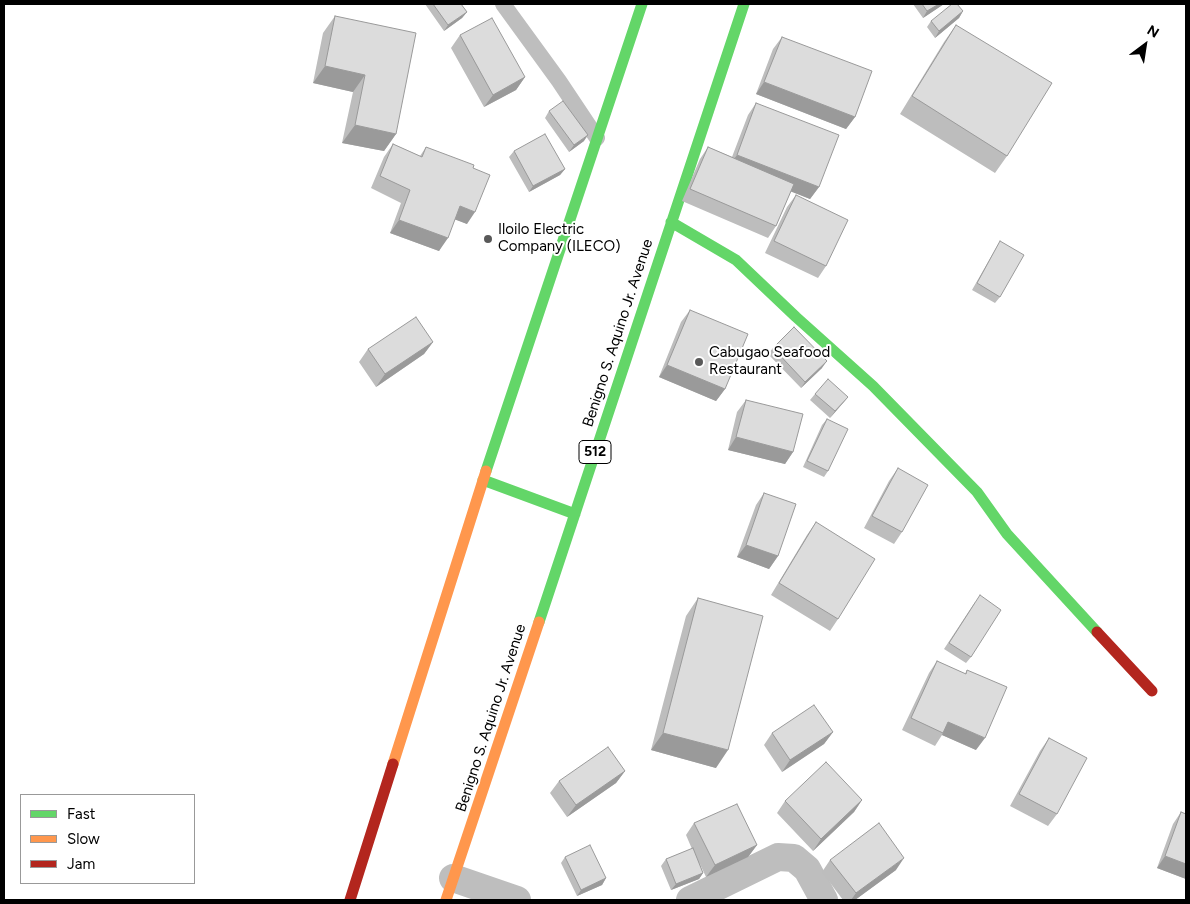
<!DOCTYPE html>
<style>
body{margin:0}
#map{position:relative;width:1190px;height:904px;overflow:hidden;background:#fff;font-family:Figtree,sans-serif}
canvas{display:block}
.frame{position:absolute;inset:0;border:5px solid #000;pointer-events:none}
.legend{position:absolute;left:20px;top:794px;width:175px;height:90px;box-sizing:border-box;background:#fff;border:1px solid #999;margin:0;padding:6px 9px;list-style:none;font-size:15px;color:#000}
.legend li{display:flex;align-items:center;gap:10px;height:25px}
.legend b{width:25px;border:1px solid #999}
.north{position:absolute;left:1120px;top:20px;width:50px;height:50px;-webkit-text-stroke:4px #fff;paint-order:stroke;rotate:31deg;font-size:14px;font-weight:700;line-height:20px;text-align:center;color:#000}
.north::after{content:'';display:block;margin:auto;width:18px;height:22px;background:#000;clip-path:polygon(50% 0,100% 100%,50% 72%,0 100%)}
</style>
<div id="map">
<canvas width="1190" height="904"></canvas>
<div class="frame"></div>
<ul class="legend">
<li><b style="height:6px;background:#63d668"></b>Fast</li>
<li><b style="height:6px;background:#ff974d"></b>Slow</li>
<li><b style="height:6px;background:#b3261e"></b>Jam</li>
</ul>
<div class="north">N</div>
</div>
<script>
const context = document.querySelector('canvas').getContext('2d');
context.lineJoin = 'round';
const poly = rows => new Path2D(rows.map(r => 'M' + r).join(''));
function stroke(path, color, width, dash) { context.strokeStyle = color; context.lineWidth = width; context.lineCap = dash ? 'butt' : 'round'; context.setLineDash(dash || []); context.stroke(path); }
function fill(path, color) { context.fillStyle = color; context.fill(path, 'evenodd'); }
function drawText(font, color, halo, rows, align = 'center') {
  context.font = font + ' Figtree,sans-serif'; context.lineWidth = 4; context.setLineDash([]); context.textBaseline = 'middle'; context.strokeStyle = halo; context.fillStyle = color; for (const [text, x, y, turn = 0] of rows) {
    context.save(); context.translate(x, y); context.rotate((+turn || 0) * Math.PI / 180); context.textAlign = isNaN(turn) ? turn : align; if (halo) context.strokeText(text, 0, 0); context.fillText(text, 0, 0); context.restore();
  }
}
stroke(poly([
 [503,4,559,81,597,138]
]), '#bebebe', 16);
stroke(poly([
 [453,878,517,900],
 [690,900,778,857,794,858,807,869,824,900]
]), '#bebebe', 28);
stroke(poly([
 [671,222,736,260,796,317,873,386,977,492,1007,534,1097,632],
 [486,471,642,4],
 [483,480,575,514],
 [539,622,744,4]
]), '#63d668', 11);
stroke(poly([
 [393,764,486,471],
 [446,900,539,622]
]), '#ff974d', 11);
stroke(poly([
 [1097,632,1152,691],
 [350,900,393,764]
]), '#b3261e', 11);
fill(poly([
 [425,4,461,4,467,12,462,18,444,31],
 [913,4,944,4,923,18],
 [963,11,959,18,935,38,927,27,931,21],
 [335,16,396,134,384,151,342,143,353,92,313,83,323,33],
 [956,25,1007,156,995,173,900,114,944,42],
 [460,35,525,77,516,90,484,107,451,48],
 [782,37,855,117,846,129,756,94,773,49],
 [756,103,819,187,810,199,791,191,776,226,768,238,682,201,700,159,708,147,732,157,748,115],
 [549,111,584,141,569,152,545,118],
 [393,144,420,156,426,147,473,168,467,224,455,219,439,251,390,233,401,203,371,188,384,157],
 [514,151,565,169,560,175,529,192,509,157],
 [796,195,826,266,818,278,765,253,787,207],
 [1000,241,1000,297,995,303,972,290],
 [690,310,725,389,716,401,659,377,681,322],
 [433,342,424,354,376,387,359,362,368,349],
 [773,348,822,368,801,388,768,354],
 [815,394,848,397,843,403,830,418,810,400],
 [746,400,793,452,785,464,728,450,737,412],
 [827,419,828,471,824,477,803,467,822,425],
 [898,468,902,532,894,544,864,528,889,481],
 [764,493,778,556,769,569,737,557,756,505],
 [816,522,838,619,830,631,771,595,807,535],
 [698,598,716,768,651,750,686,616],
 [975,602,971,657,966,663,944,649],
 [937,661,965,674,967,670,976,750,942,735,935,746,902,730,929,673],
 [833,732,824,744,782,772,764,745,772,733],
 [1049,738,1057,814,1048,826,1010,806,1040,751],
 [625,771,616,783,567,817,550,793,559,781],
 [862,800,854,812,813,851,777,813,785,801],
 [1181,812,1186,814,1186,879,1157,868,1173,824],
 [694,823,757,845,748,857,706,877,699,862,703,873,699,879,671,890,661,866,666,859,692,849,686,835],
 [565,857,606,878,602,885,577,896,561,863],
 [830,860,896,870,855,900,843,900,822,872]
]), '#bdbdbd');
fill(poly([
 [939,4,944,4,923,18,927,11],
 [963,11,959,18,935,38,939,31],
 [467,12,462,18,444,31,448,25],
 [325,66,365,75,353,92,313,83],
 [525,77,516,90,484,107,493,95],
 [764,82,855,117,846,129,756,94],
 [355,125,396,134,384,151,342,143],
 [588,135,584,141,569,152,574,145],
 [737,155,819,187,810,199,728,167],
 [565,169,560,175,529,192,533,186],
 [460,206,475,212,467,224,451,218],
 [399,220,448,238,439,251,390,233],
 [433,342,424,354,376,387,385,374],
 [827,361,822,368,801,388,805,382],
 [667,365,725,389,716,401,659,377],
 [848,397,843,403,830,418,835,411],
 [736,437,793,452,785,464,728,450],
 [746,545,778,556,769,569,737,557],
 [948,722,985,738,976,750,942,735],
 [833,732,824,744,782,772,790,760],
 [663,733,728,750,716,768,651,750],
 [625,771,616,783,567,817,576,805],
 [862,800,854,812,813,851,821,839],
 [757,845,748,857,706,877,715,865],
 [1165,856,1186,864,1186,879,1157,868],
 [904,858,896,870,855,900,851,900,856,893],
 [703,873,699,879,671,890,676,884],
 [606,878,602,885,577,896,581,890]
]), '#9a9a9a');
const building = poly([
 [433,4,461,4,467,12,448,25,433,4],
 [922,4,939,4,927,11,922,4],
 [952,4,957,4,963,11,939,31,931,21,952,4],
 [335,16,416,33,396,134,355,125,365,75,325,66,335,16],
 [492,18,525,77,493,95,460,35,492,18],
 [956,25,1052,83,1007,156,912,96,956,25],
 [782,37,872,71,855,117,764,82,782,37],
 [563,101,588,135,574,145,549,111,563,101],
 [756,103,839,135,819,187,737,155,756,103],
 [545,134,565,169,533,186,514,151,545,134],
 [393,144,422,157,426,147,474,165,473,168,490,175,475,212,460,206,448,238,399,220,410,190,380,176,393,144],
 [708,147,794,184,776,226,690,189,708,147],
 [796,195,848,220,826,266,774,241,796,195],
 [1000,241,1024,255,1000,297,977,283,1000,241],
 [690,310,748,334,725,389,667,365,690,310],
 [416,317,433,342,385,374,368,349,416,317],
 [794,327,827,361,805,382,773,348,794,327],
 [828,379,848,397,835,411,815,394,828,379],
 [746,400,803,414,793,452,736,437,746,400],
 [827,419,848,429,828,471,807,461,827,419],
 [898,468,928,485,902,532,872,516,898,468],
 [764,493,796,504,778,556,746,545,764,493],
 [816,522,875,559,838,619,779,583,816,522],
 [980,595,1001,610,971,657,949,643,980,595],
 [698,598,763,616,728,750,663,733,698,598],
 [937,661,966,674,967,670,1007,687,985,738,948,722,943,733,911,718,937,661],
 [814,705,833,732,790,760,772,733,814,705],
 [1049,738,1087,758,1057,814,1019,794,1049,738],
 [608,747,625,771,576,805,559,781,608,747],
 [826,762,862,800,821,839,785,801,826,762],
 [737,804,757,845,715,865,694,823,737,804],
 [1181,812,1186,814,1186,864,1165,856,1181,812],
 [879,823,904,858,856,893,830,860,879,823],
 [590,845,606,878,581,890,565,857,590,845],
 [693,848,703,873,676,884,666,859,693,848]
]);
fill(building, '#dcdcdc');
stroke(building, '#9a9a9a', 1);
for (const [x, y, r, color] of [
 [488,239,5,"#595959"],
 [699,362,5,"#595959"]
]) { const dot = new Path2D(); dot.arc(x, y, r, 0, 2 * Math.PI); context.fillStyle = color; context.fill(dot); stroke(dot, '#fff', 2); }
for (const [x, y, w] of [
 [595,452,32]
]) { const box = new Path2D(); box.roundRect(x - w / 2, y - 11.5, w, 23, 4); context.fillStyle = '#fff'; context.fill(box); stroke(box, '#000', 1); }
drawText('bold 14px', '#000', null, [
 ["512",595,452]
]);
drawText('15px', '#000', '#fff', [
 ["Iloilo Electric",498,230],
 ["Company (ILECO)",498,247],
 ["Cabugao Seafood",709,353],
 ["Restaurant",709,370]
], 'left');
drawText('15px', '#000', '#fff', [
 ["Benigno S. Aquino Jr. Avenue",618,333,-72],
 ["Benigno S. Aquino Jr. Avenue",491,718,-72]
]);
</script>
